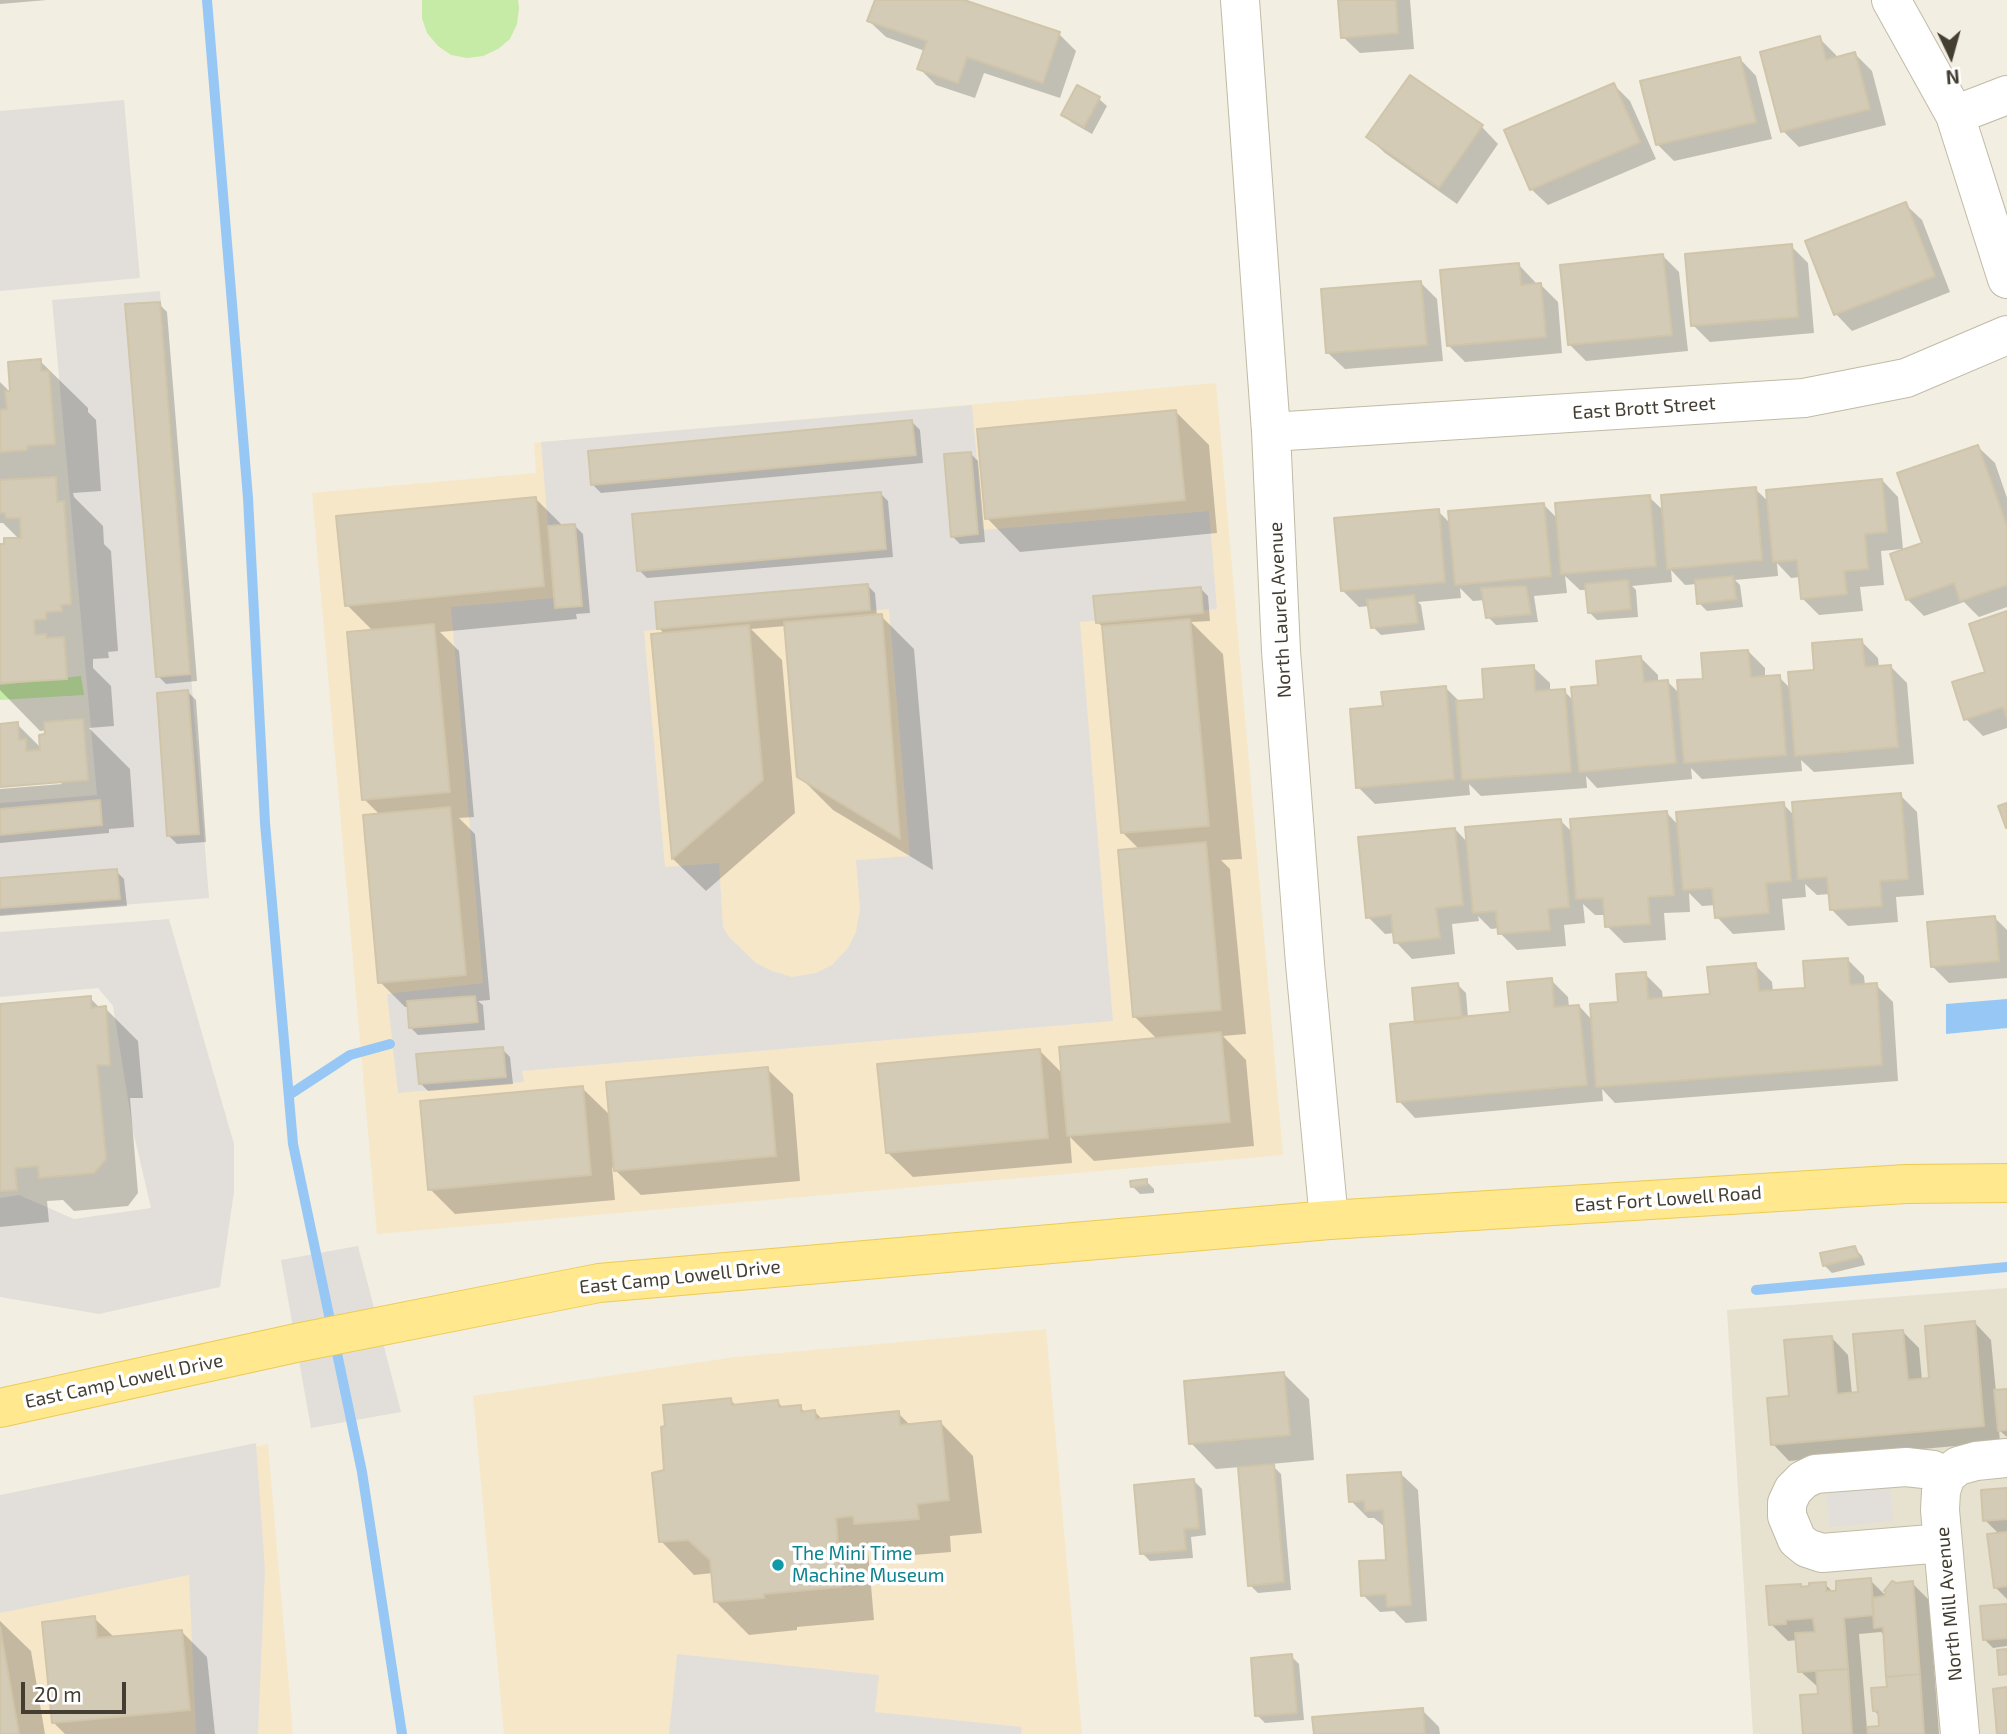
<!DOCTYPE html>
<style>
body{margin:0}
#map{position:relative;width:2007px;height:1734px;overflow:hidden;background:#f2eee1;font-family:"Exo 2",sans-serif}
canvas{display:block}
.north{position:absolute;left:1916px;top:21px;width:70px;height:70px;-webkit-text-stroke:5px #fff;paint-order:stroke;rotate:175deg;font-size:19px;font-weight:700;line-height:28px;text-align:center;color:#443e32}
.north::after{content:'';display:block;margin:auto;width:24px;height:32px;background:#443e32;clip-path:polygon(50% 0,100% 100%,50% 72%,0 100%)}
.scale{position:absolute;left:21px;top:1682px;width:105px;height:32px;box-sizing:border-box;border:4px solid #443e32;border-top:0;padding-left:9px;font-size:21px;line-height:24px;white-space:nowrap;color:#443e32;-webkit-text-stroke:5px #fff;paint-order:stroke}
</style>
<div id="map">
<canvas width="2007" height="1734"></canvas>
<div class="north">N</div>
<div class="scale">20 m</div>
</div>
<script>
const context = document.querySelector('canvas').getContext('2d');
context.lineJoin = 'round';
function fill(path, color) { context.fillStyle = color; context.fill(path, 'evenodd'); }
const poly = rows => new Path2D(rows.map(r => 'M' + r).join(''));
function stroke(path, color, width, dash) { context.strokeStyle = color; context.lineWidth = width; context.lineCap = dash ? 'butt' : 'round'; context.setLineDash(dash || []); context.stroke(path); }
function drawText(font, color, halo, rows, align = 'center') {
  context.font = font + ' "Exo 2",sans-serif'; context.lineWidth = 7; context.setLineDash([]); context.textBaseline = 'middle'; context.strokeStyle = halo; context.fillStyle = color; for (const [text, x, y, turn = 0] of rows) {
    context.save(); context.translate(x, y); context.rotate((+turn || 0) * Math.PI / 180); context.textAlign = isNaN(turn) ? turn : align; if (halo) context.strokeText(text, 0, 0); context.fillText(text, 0, 0); context.restore();
  }
}
fill(poly([
 [2007,1288,2007,1734,1753,1734,1727,1310]
]), '#e7e1cf');
fill(poly([
 [1216,383,1283,1155,377,1234,312,493,536,473,534,443],
 [1046,1329,1082,1734,504,1734,473,1396,735,1357],
 [268,1444,293,1734,0,1734,0,1503]
]), '#f7e7c9');
fill(poly([
 [422,0,518,0,519,8,517,24,510,39,498,49,483,56,467,58,451,55,438,46,427,33,422,18],
 [81,676,84,695,0,700,0,685]
]), '#c6eba6');
fill(poly([
 [124,100,140,278,0,291,0,111],
 [160,291,209,898,0,915,0,803,97,795,52,300],
 [972,405,983,530,1209,511,1217,609,1080,622,1113,1021,522,1071,524,1082,398,1093,387,994,483,983,451,607,554,598,541,442],
 [889,609,910,856,856,860,860,909,856,932,848,948,832,965,816,973,792,977,772,971,756,963,729,937,723,927,719,863,665,867,644,631],
 [169,919,234,1144,234,1192,220,1287,99,1314,0,1297,0,1198,19,1195,74,1219,151,1208,133,1131,113,1006,98,988,0,997,0,932],
 [358,1246,401,1412,311,1428,281,1260],
 [256,1443,265,1570,258,1734,196,1734,189,1575,0,1613,0,1495],
 [1890,1487,1893,1521,1830,1527,1827,1493],
 [677,1654,879,1675,875,1712,1022,1727,1021,1734,669,1734]
]), '#e2dfdb');
fill(poly([
 [2007,999,2007,1028,1946,1034,1946,1004]
]), '#97c7f5');
fill(poly([
 [0,0,47,0,0,4],
 [876,0,958,0,1059,34,1076,51,1060,98,984,73,975,98,936,85,919,68,925,51,886,37,869,21],
 [1340,0,1410,0,1414,49,1360,53,1343,37],
 [1819,38,1836,55,1837,59,1855,54,1872,71,1886,125,1799,147,1783,131],
 [1740,59,1756,76,1772,139,1674,161,1657,144],
 [1410,77,1482,127,1498,144,1457,204,1385,153,1368,137],
 [1614,85,1630,101,1656,159,1548,205,1531,189],
 [1099,99,1107,106,1092,134,1071,122,1063,114],
 [1905,204,1922,220,1950,292,1852,331,1836,314],
 [1791,246,1808,263,1814,333,1710,342,1693,325],
 [1663,256,1679,272,1688,351,1586,361,1569,344],
 [1519,265,1535,282,1536,285,1541,285,1558,302,1562,353,1465,362,1448,345],
 [1421,283,1437,299,1443,361,1345,369,1328,353],
 [159,304,167,312,197,681,166,684,158,676],
 [40,361,88,408,88,412,96,420,101,491,73,493,74,497,103,526,104,544,111,551,118,651,108,652,109,658,93,659,93,668,111,686,114,726,89,728,130,769,134,827,109,829,109,833,0,843,0,789,62,784,59,781,0,785,0,725,17,724,41,748,47,730,40,731,0,690,0,546,19,539,3,523,0,523,0,382,12,394],
 [1176,412,1209,445,1217,533,1020,552,987,518],
 [912,422,920,430,923,463,601,493,593,485],
 [1978,447,1995,463,2007,498,2007,607,1979,617,1964,602,1924,616,1907,599,1924,545],
 [970,453,978,461,985,542,960,544,952,536],
 [1882,480,1898,497,1903,549,1881,551,1884,585,1860,587,1863,611,1819,615,1802,598,1800,577,1791,578,1777,563,1778,576,1735,580,1740,585,1743,607,1707,611,1699,603,1697,584,1685,585,1671,570,1672,582,1632,586,1636,590,1638,617,1597,620,1589,612,1587,590,1580,590,1565,576,1567,593,1534,596,1538,622,1496,625,1488,617,1485,600,1473,601,1460,588,1461,598,1418,602,1421,605,1425,630,1381,635,1373,627,1370,606,1359,607,1342,590,1438,511,1451,524,1544,505,1558,519,1649,497,1664,511,1755,489,1769,502],
 [880,493,888,501,893,557,647,578,639,570],
 [535,498,564,527,575,526,583,534,590,613,576,614,577,619,440,632,459,651,474,817,459,818,475,834,490,1000,478,1001,483,1005,485,1030,418,1035,410,1027,409,1007,405,1007,380,982,380,815,364,799,373,631,347,605],
 [867,585,875,593,877,616,881,616,914,649,933,870,833,810,799,776,786,626,751,629,782,660,795,813,706,891,673,859,653,636,665,635,659,628],
 [1200,588,1208,596,1210,621,1191,622,1223,654,1242,859,1221,860,1230,869,1246,1034,1223,1036,1246,1060,1254,1146,1094,1161,1070,1137,1072,1163,913,1177,887,1152,1040,1051,1063,1074,1158,1040,1135,1017,1140,850,1123,833,1104,628,1097,622],
 [2007,613,2007,728,1983,736,1966,719,1987,673],
 [1861,641,1878,658,1879,667,1890,666,1907,683,1914,764,1814,772,1801,760,1802,771,1702,779,1691,768,1692,779,1597,788,1586,776,1587,788,1481,796,1469,784,1470,795,1375,804,1358,787,1384,708,1446,688,1460,702,1486,701,1533,667,1550,683,1550,692,1564,691,1574,701,1600,687,1641,658,1658,675,1658,683,1668,682,1680,694,1705,680,1748,651,1765,668,1765,678,1779,677,1791,689],
 [188,692,196,700,206,842,177,844,169,836],
 [1900,795,1917,812,1924,895,1896,897,1898,922,1848,926,1831,909,1830,894,1817,895,1805,884,1806,897,1782,899,1785,930,1733,934,1717,917,1716,905,1702,906,1689,893,1690,912,1664,913,1666,940,1624,943,1607,926,1606,915,1595,915,1583,904,1585,923,1564,925,1566,946,1517,950,1500,933,1499,928,1491,929,1478,916,1479,921,1452,924,1455,954,1412,959,1396,942,1395,933,1385,934,1368,917,1455,829,1468,843,1561,821,1573,833,1667,813,1679,826,1783,804,1795,816],
 [116,871,124,879,127,906,0,916,0,880],
 [1995,918,2007,930,2007,978,1949,983,1933,967],
 [1848,960,1864,976,1865,986,1876,985,1893,1002,1898,1081,1615,1103,1602,1089,1603,1101,1415,1118,1399,1101,1416,1023,1458,985,1466,993,1468,1018,1511,1014,1551,980,1568,997,1569,1007,1579,1006,1593,1021,1620,1003,1645,974,1662,991,1663,1000,1712,996,1755,965,1772,982,1773,992,1807,989],
 [90,998,101,1009,105,1008,138,1041,143,1098,130,1098,138,1193,128,1206,74,1211,63,1200,47,1201,49,1222,0,1227,0,1006],
 [502,1049,510,1057,513,1084,428,1091,420,1083],
 [767,1069,793,1094,800,1181,641,1195,612,1167,615,1200,455,1214,430,1189,582,1088,611,1116],
 [1146,1181,1154,1189,1154,1193,1140,1194,1132,1186],
 [1854,1248,1862,1256,1865,1265,1832,1273,1824,1265],
 [1975,1323,1991,1340,1996,1392,2007,1391,2007,1437,1999,1430,2000,1442,1789,1461,1773,1444,1791,1397,1832,1338,1848,1355,1852,1394,1860,1394,1903,1332,1919,1348,1922,1380,1931,1379],
 [1284,1374,1309,1399,1314,1460,1271,1464,1281,1474,1291,1590,1258,1593,1250,1585,1240,1467,1216,1469,1191,1443],
 [730,1400,737,1406,777,1402,784,1408,800,1407,806,1413,815,1412,823,1420,898,1413,910,1425,940,1422,973,1456,982,1533,950,1536,951,1552,889,1557,881,1550,868,1551,874,1620,797,1627,797,1630,749,1635,715,1601,713,1573,694,1575,661,1541,666,1471],
 [1401,1474,1418,1490,1427,1621,1406,1623,1394,1611,1380,1612,1363,1595,1388,1561,1385,1527,1374,1518,1368,1518,1351,1501],
 [1194,1481,1202,1489,1206,1535,1191,1537,1193,1558,1150,1561,1142,1553],
 [2007,1490,2007,1599,1995,1587,1999,1534,1985,1520],
 [1870,1580,1886,1596,1895,1584,1912,1583,1929,1600,1939,1734,1805,1734,1819,1696,1819,1688,1800,1671,1798,1640,1788,1641,1771,1624,1800,1586,1803,1588,1825,1584,1834,1593],
 [1881,1632,1885,1636,1889,1688,1874,1711,1880,1716,1881,1728,1867,1729,1859,1634],
 [2007,1605,2007,1646,1993,1648,1985,1640],
 [94,1618,115,1638,182,1632,207,1657,215,1734,65,1734,54,1723],
 [0,1621,31,1651,45,1734,0,1734],
 [1291,1656,1299,1664,1304,1720,1265,1723,1257,1715],
 [1422,1710,1439,1727,1440,1734,1315,1734]
]), '#0003');
stroke(poly([
 [207,0,248,498,265,823,293,1144,362,1472,402,1734],
 [289,1095,350,1055,390,1044],
 [1756,1290,2007,1267]
]), '#97c7f5', 10);
const building = poly([
 [875,0,964,0,1060,32,1043,83,967,57,958,83,917,69,927,41,867,21,875,0],
 [1338,0,1396,0,1398,33,1341,38,1338,0],
 [1820,36,1826,60,1855,52,1870,109,1781,132,1760,52,1820,36],
 [1740,57,1756,122,1656,145,1640,81,1740,57],
 [1410,75,1483,125,1439,188,1366,137,1410,75],
 [1614,83,1640,142,1530,190,1504,130,1614,83],
 [1077,85,1100,97,1084,127,1061,115,1077,85],
 [1906,202,1935,276,1834,315,1805,241,1906,202],
 [1792,244,1798,317,1691,326,1685,254,1792,244],
 [1663,254,1672,335,1568,345,1560,265,1663,254],
 [1519,263,1521,285,1541,283,1546,337,1447,346,1440,270,1519,263],
 [1421,281,1427,345,1326,353,1321,289,1421,281],
 [160,302,190,674,156,677,125,304,160,302],
 [41,359,41,371,49,371,55,444,27,446,27,450,0,452,0,410,7,409,5,391,10,391,8,362,41,359],
 [1176,410,1185,500,985,519,977,429,1176,410],
 [912,420,916,455,591,485,588,451,912,420],
 [1978,445,2007,526,2007,585,1960,601,1954,583,1906,600,1890,554,1922,543,1897,473,1978,445],
 [971,452,978,534,951,537,944,454,971,452],
 [56,477,57,502,64,501,71,604,61,605,62,611,46,612,46,619,34,620,35,635,46,634,46,638,64,637,67,679,0,683,0,544,4,544,4,538,21,538,20,518,6,518,5,513,0,513,0,480,56,477],
 [1882,479,1887,532,1865,534,1868,569,1844,571,1847,594,1801,599,1797,560,1773,562,1766,490,1882,479],
 [1756,487,1762,560,1667,569,1661,495,1756,487],
 [881,492,886,549,637,571,632,514,881,492],
 [1650,495,1656,566,1561,574,1555,503,1650,495],
 [536,497,544,586,345,606,336,516,536,497],
 [1544,503,1551,576,1455,585,1448,511,1544,503],
 [1439,509,1445,582,1341,591,1334,518,1439,509],
 [575,524,582,606,555,608,548,526,575,524],
 [1733,576,1736,599,1697,604,1695,580,1733,576],
 [1628,580,1631,609,1588,613,1585,584,1628,580],
 [868,584,870,610,657,629,655,602,868,584],
 [1526,586,1531,614,1486,618,1481,588,1526,586],
 [1201,587,1203,613,1096,623,1093,596,1201,587],
 [1414,595,1418,623,1371,628,1367,600,1414,595],
 [2007,611,2007,718,2003,707,1964,720,1952,682,1985,672,1969,624,2007,611],
 [882,614,900,839,797,777,784,622,882,614],
 [1190,619,1209,826,1121,833,1102,626,1190,619],
 [434,624,450,792,362,800,347,632,434,624],
 [749,625,763,780,672,859,651,634,749,625],
 [1862,639,1865,667,1891,665,1898,747,1795,756,1788,672,1814,670,1812,643,1862,639],
 [1748,650,1751,677,1780,675,1786,755,1684,763,1677,680,1703,679,1701,653,1748,650],
 [1641,656,1644,682,1668,680,1676,763,1579,772,1571,687,1598,685,1596,661,1641,656],
 [1534,665,1535,691,1565,689,1571,772,1462,780,1456,701,1484,699,1482,669,1534,665],
 [1446,686,1454,779,1356,788,1350,709,1383,706,1381,692,1446,686],
 [188,690,199,834,167,836,157,693,188,690],
 [83,719,88,780,0,787,0,724,18,722,19,740,26,739,26,751,40,750,39,735,45,734,44,722,83,719],
 [1901,793,1908,879,1880,881,1882,906,1830,910,1827,877,1798,879,1792,802,1901,793],
 [100,800,102,825,0,835,0,809,100,800],
 [1784,802,1791,881,1766,883,1769,913,1715,918,1712,888,1683,890,1676,812,1784,802],
 [2007,803,2007,827,2006,828,1998,806,2007,803],
 [450,807,466,975,378,983,363,815,450,807],
 [1667,811,1674,895,1648,897,1650,924,1605,927,1603,898,1576,899,1570,819,1667,811],
 [1561,819,1569,907,1548,909,1550,930,1498,934,1496,911,1473,913,1465,827,1561,819],
 [1455,828,1463,905,1436,908,1440,938,1394,943,1391,915,1366,918,1358,837,1455,828],
 [1206,842,1221,1010,1133,1017,1118,850,1206,842],
 [117,869,120,899,0,908,0,878,117,869],
 [1995,916,1999,961,1931,967,1927,922,1995,916],
 [1848,958,1850,985,1877,983,1882,1065,1596,1087,1590,1004,1618,1002,1616,974,1646,972,1648,999,1710,994,1707,967,1756,963,1759,991,1805,988,1803,961,1848,958],
 [1552,978,1554,1007,1579,1005,1587,1085,1397,1102,1390,1024,1510,1012,1507,982,1552,978],
 [1458,983,1462,1018,1415,1023,1412,988,1458,983],
 [91,996,91,1008,106,1006,110,1065,97,1065,106,1159,94,1173,39,1178,38,1166,15,1168,17,1190,0,1191,0,1004,91,996],
 [475,996,478,1022,409,1028,407,1001,475,996],
 [1221,1032,1230,1122,1067,1136,1059,1047,1221,1032],
 [503,1047,506,1077,419,1084,416,1054,503,1047],
 [1040,1049,1048,1138,886,1153,877,1064,1040,1049],
 [768,1067,776,1156,614,1171,606,1082,768,1067],
 [583,1086,591,1175,428,1190,420,1101,583,1086],
 [1147,1179,1147,1185,1131,1187,1130,1181,1147,1179],
 [1855,1246,1859,1257,1823,1266,1820,1253,1855,1246],
 [1975,1321,1984,1426,1771,1445,1767,1398,1789,1396,1784,1340,1832,1336,1837,1394,1858,1392,1853,1334,1903,1330,1908,1380,1929,1378,1925,1326,1975,1321],
 [1284,1372,1290,1435,1189,1444,1184,1381,1284,1372],
 [2007,1389,2007,1430,1998,1431,1994,1390,2007,1389],
 [731,1398,732,1405,778,1400,779,1407,801,1405,801,1412,815,1410,816,1419,899,1411,900,1425,941,1421,949,1500,917,1504,919,1519,854,1524,853,1516,836,1518,841,1587,764,1594,764,1598,714,1602,710,1560,688,1540,659,1542,652,1473,664,1470,661,1427,665,1426,663,1405,731,1398],
 [1274,1464,1284,1582,1248,1586,1238,1467,1274,1464],
 [1401,1472,1411,1605,1387,1607,1386,1594,1361,1596,1359,1561,1386,1560,1383,1510,1365,1511,1364,1501,1349,1502,1347,1475,1401,1472],
 [1194,1479,1199,1528,1184,1529,1186,1550,1140,1554,1134,1485,1194,1479],
 [2007,1488,2007,1519,1983,1521,1981,1490,2007,1488],
 [2007,1532,2007,1586,1994,1588,1987,1534,2007,1532],
 [1871,1578,1874,1615,1844,1618,1848,1669,1798,1672,1795,1633,1815,1632,1813,1618,1786,1620,1786,1624,1769,1625,1766,1586,1801,1584,1801,1587,1809,1586,1809,1583,1826,1582,1826,1591,1836,1591,1836,1581,1871,1578],
 [1892,1581,1896,1583,1913,1581,1920,1674,1886,1677,1883,1627,1874,1628,1872,1598,1884,1596,1886,1592,1884,1591,1892,1581],
 [2007,1604,2007,1638,1983,1640,1980,1606,2007,1604],
 [95,1616,97,1638,182,1630,190,1710,52,1723,42,1622,95,1616],
 [0,1627,19,1734,0,1734,0,1627],
 [2007,1649,2007,1674,1999,1675,1997,1650,2007,1649],
 [1292,1654,1297,1713,1255,1716,1251,1658,1292,1654],
 [1848,1669,1852,1734,1803,1734,1800,1695,1818,1694,1816,1671,1848,1669],
 [1920,1674,1924,1734,1868,1734,1867,1727,1879,1726,1878,1711,1873,1711,1871,1688,1887,1687,1886,1677,1920,1674],
 [2007,1687,2007,1734,1997,1734,1993,1689,2007,1687],
 [1423,1708,1425,1734,1314,1734,1312,1717,1423,1708]
]);
fill(building, '#d4cbb6');
stroke(building, '#d0c4a9', 2);
const minor = poly([
 [1240,0,1271,432,1281,651,1305,964,1329,1220],
 [1891,0,1955,115,2007,279],
 [1955,115,2007,95],
 [1271,432,1804,398,1906,378,2007,335],
 [1946,1476,1941,1491,1940,1510,1960,1734],
 [1946,1476,1958,1466,1976,1461,2007,1458],
 [1943,1543,1822,1553,1807,1548,1797,1540,1787,1516,1787,1503,1793,1490,1803,1480,1815,1474,1906,1467,1933,1470,1946,1476]
]);
const major = poly([
 [0,1408,296,1343,599,1283,1329,1220,1906,1184,2007,1183]
]);
stroke(minor, '#c1baa6', 40);
stroke(major, '#eccb55', 40);
stroke(minor, '#fff', 38);
stroke(major, '#ffe88d', 38);
for (const [x, y, r, color] of [
 [778,1565,7,"#0f9aa8"]
]) { const dot = new Path2D(); dot.arc(x, y, r, 0, 2 * Math.PI); context.fillStyle = color; context.fill(dot); stroke(dot, '#fff', 2.5); }
drawText('19px', '#443e32', '#fff', [
 ["East Brott Street",1644,408,-4],
 ["North Laurel Avenue",1280,610,-93],
 ["East Fort Lowell Road",1668,1199,-4],
 ["East Camp Lowell Drive",680,1277,-6],
 ["East Camp Lowell Drive",124,1381,-12],
 ["North Mill Avenue",1949,1604,-95]
]);
drawText('19px', '#0d838f', '#fff', [
 ["The Mini Time",792,1554],
 ["Machine Museum",792,1576]
], 'left');
</script>
